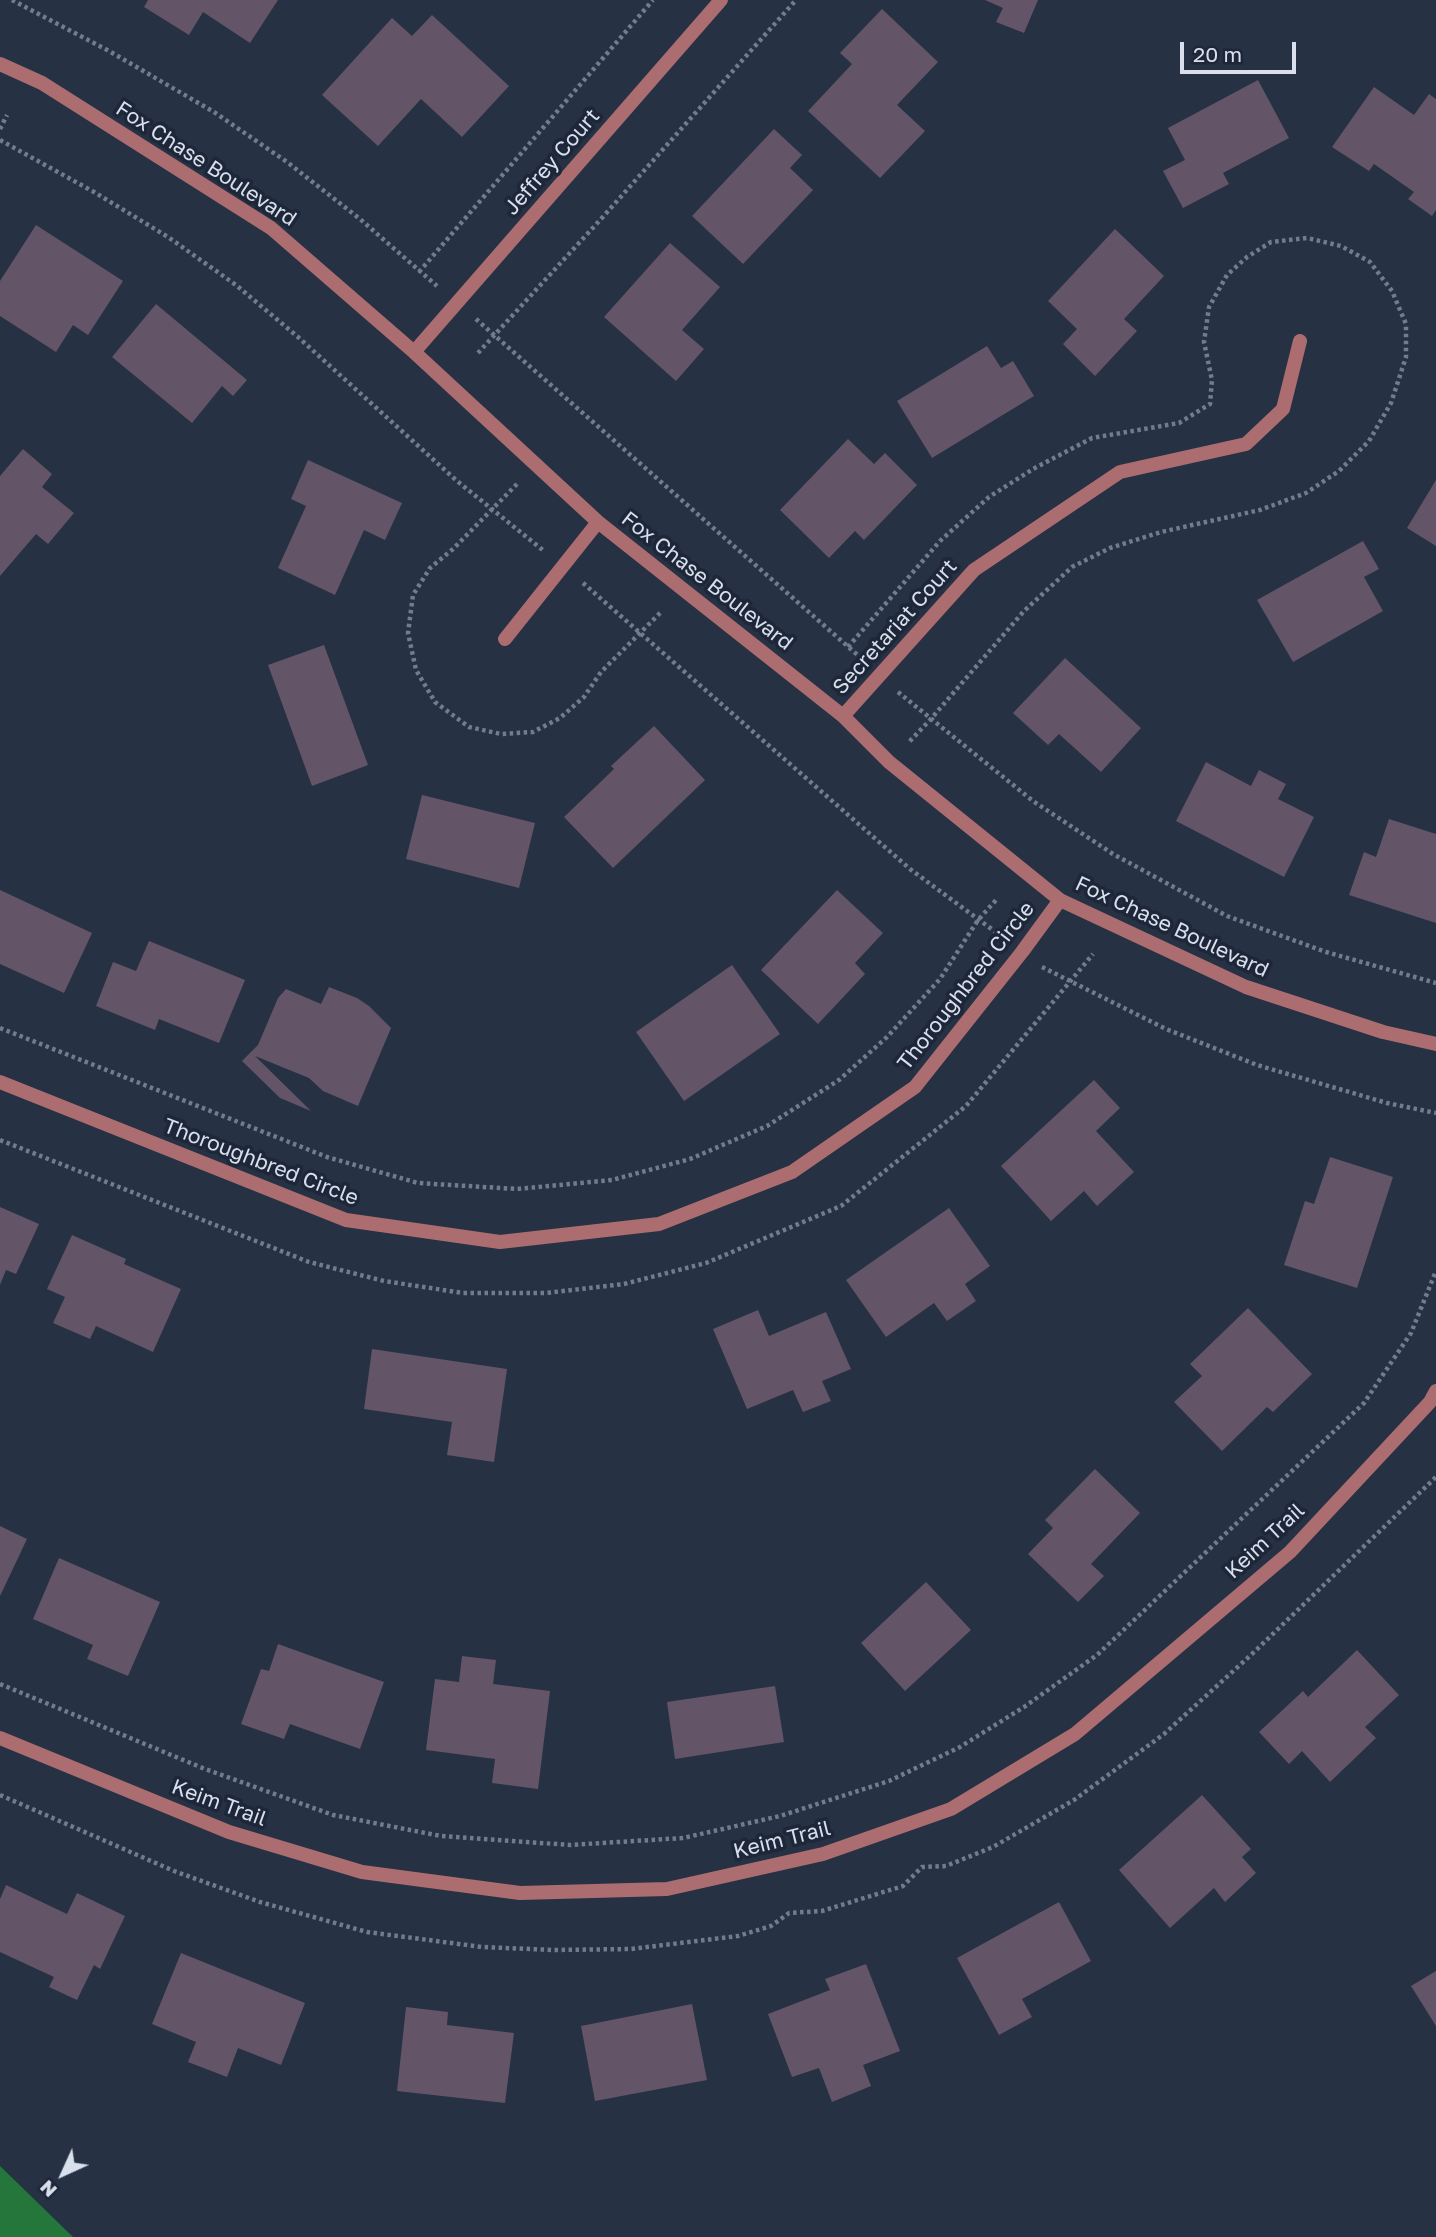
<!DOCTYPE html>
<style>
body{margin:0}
#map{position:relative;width:1436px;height:2237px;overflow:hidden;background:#263144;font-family:"Golos Text",sans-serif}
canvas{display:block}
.north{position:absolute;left:28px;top:2139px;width:70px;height:70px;-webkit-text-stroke:5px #1d2739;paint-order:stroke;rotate:225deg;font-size:19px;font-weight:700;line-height:28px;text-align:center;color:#d9e0ec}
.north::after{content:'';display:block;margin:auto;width:24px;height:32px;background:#d9e0ec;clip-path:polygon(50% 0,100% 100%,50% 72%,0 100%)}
.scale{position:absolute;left:1180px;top:42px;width:116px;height:32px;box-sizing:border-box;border:4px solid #d9e0ec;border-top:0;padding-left:9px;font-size:21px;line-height:24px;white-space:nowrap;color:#d9e0ec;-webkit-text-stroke:5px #1d2739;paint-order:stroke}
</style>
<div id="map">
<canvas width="1436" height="2237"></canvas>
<div class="north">N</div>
<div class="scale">20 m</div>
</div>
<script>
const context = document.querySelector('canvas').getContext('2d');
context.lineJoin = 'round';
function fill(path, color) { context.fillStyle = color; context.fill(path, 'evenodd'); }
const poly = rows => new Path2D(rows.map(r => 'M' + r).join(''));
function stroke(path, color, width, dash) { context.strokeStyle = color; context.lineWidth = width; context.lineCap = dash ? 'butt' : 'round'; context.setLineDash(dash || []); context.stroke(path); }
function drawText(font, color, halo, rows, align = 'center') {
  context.font = font + ' "Golos Text",sans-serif'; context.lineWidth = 7; context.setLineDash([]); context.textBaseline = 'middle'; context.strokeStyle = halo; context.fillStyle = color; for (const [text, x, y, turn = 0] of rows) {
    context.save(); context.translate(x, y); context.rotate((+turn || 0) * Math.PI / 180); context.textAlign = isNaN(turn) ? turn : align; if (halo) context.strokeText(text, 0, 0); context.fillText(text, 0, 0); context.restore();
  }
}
fill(poly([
 [0,2166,73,2237,0,2237]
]), '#24763b');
fill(poly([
 [148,0,278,0,250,43,203,12,189,35,144,7],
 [985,0,1038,0,1024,33,996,22,1003,8],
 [882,9,938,62,897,105,925,131,880,178,808,111,852,64,840,53],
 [432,15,509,86,462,137,421,99,378,146,322,95,392,18,412,36],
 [1258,80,1289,138,1223,173,1229,184,1183,208,1163,171,1185,160,1168,128],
 [1374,87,1414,115,1429,94,1436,99,1436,210,1432,216,1408,199,1414,192,1374,164,1369,171,1332,147],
 [774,129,802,155,790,168,813,190,743,264,692,216],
 [36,225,123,281,88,335,73,325,56,352,0,316,0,281],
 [1115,229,1164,276,1124,319,1137,331,1095,376,1063,344,1077,329,1048,301],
 [670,243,720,287,682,330,704,349,676,381,604,317],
 [156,304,247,380,233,396,222,386,192,423,112,357],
 [987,346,1001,368,1013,361,1034,396,932,458,897,401],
 [848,439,874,464,885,453,917,485,864,540,855,531,829,558,780,510],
 [23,449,52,474,42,487,74,513,48,544,36,534,0,576,0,476],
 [308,460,402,503,385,540,364,530,335,595,278,568,306,506,291,499],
 [1436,480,1436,546,1407,528],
 [1363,541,1379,569,1364,577,1383,611,1293,662,1257,600],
 [324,645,368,765,312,786,268,665],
 [1065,658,1141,728,1101,772,1059,734,1048,745,1013,713],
 [654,726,705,780,613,868,564,817,614,769,611,766],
 [1206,762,1251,786,1259,770,1286,784,1278,799,1314,817,1284,877,1176,821],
 [422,795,535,823,519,888,406,859],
 [1389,819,1436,834,1436,923,1349,895,1364,852,1376,857],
 [0,890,92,933,64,993,0,964],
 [837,890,883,933,855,963,865,974,818,1024,761,970],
 [149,941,245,980,219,1043,159,1019,155,1030,96,1006,113,962,136,971],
 [732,965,780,1034,684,1101,636,1032],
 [329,987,357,998,369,1006,391,1028,358,1106,323,1091,309,1078,255,1056,311,1111,280,1098,242,1061,258,1045,278,998,286,989,321,1004],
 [1094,1080,1120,1108,1096,1131,1134,1172,1097,1206,1084,1191,1051,1221,1001,1166],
 [1330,1157,1393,1177,1357,1288,1284,1265,1305,1201,1314,1204],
 [0,1207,39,1224,16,1274,6,1270,0,1285],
 [949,1208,990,1266,965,1284,976,1301,947,1321,934,1303,886,1337,846,1280],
 [72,1235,126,1259,124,1264,181,1289,153,1352,96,1326,90,1339,53,1323,65,1297,47,1289],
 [1248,1308,1312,1374,1273,1412,1267,1407,1222,1451,1174,1402,1202,1376,1190,1364],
 [758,1310,769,1336,826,1312,851,1369,822,1381,831,1401,803,1412,793,1390,747,1409,713,1329],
 [372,1349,507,1369,494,1462,447,1455,452,1422,364,1409],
 [1095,1469,1140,1513,1091,1564,1104,1576,1078,1602,1028,1554,1053,1528,1045,1520],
 [0,1526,27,1539,0,1596],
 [59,1558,160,1602,128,1676,87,1659,93,1645,33,1619],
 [926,1582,971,1630,905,1691,861,1643],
 [278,1644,384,1682,360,1749,290,1724,284,1739,241,1724,261,1669,269,1671],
 [1357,1650,1399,1695,1365,1727,1376,1738,1330,1782,1302,1751,1289,1764,1259,1732,1303,1691,1308,1697],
 [462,1656,496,1660,493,1684,550,1691,538,1789,492,1783,495,1759,426,1750,435,1679,459,1682],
 [775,1686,784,1742,675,1759,667,1702],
 [1202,1795,1251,1849,1242,1857,1256,1873,1225,1902,1214,1888,1170,1928,1119,1870],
 [6,1885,67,1914,77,1893,125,1916,100,1969,94,1965,77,2000,49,1987,54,1977,0,1952,0,1899],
 [1059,1902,1091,1961,1022,1999,1032,2017,999,2035,957,1958],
 [181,1953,305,2003,281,2065,238,2048,227,2077,188,2062,196,2042,152,2024],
 [866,1964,900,2051,863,2065,871,2086,832,2102,819,2068,792,2077,768,2014,830,1990,825,1979],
 [1436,1971,1436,2026,1411,1986],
 [692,2004,707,2080,595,2101,581,2026],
 [406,2007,448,2012,447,2025,514,2033,505,2103,397,2091]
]), '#645467');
stroke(poly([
 [12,0,109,51,214,112,287,162,360,219,437,286],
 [0,129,7,115],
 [0,140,94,192,168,237,236,285,298,337,457,481,544,551],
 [419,272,653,0],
 [476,319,861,658],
 [478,353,601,219,796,0],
 [517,484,453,549,430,568,413,595,408,633,416,670,435,702,469,727,501,734,533,732,560,718,584,697,601,672,662,611],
 [583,583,910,869,1001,936],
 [848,647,940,541,989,497,1033,469,1092,438,1179,423,1210,404,1212,380,1204,342,1209,307,1227,275,1247,257,1271,242,1307,238,1341,246,1370,262,1392,291,1406,324,1406,357,1391,403,1369,441,1339,471,1306,493,1260,510,1161,532,1110,548,1072,567,1024,611,930,720,909,742],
 [898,692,1033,801,1113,854,1227,916,1326,952,1436,983],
 [1042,967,1166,1029,1257,1065,1387,1103,1436,1113],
 [0,1028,327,1157,418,1183,517,1189,612,1180,690,1159,767,1126,839,1080,887,1037,940,979,978,920,997,899],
 [0,1140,309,1262,384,1281,463,1293,546,1293,624,1284,706,1263,841,1206,966,1106,1093,954],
 [0,1684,205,1769,333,1815,441,1836,570,1845,683,1838,780,1816,889,1781,960,1747,1024,1707,1097,1655,1364,1403,1411,1333,1436,1271],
 [0,1795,174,1871,260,1902,367,1932,482,1947,554,1950,631,1949,738,1936,771,1926,789,1913,822,1911,903,1886,922,1867,946,1866,993,1847,1074,1800,1164,1734,1252,1654,1436,1477]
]), '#737c8c', 4.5, [3.5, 3.5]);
stroke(poly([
 [0,64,42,83,271,228,414,352,598,522,843,716,889,762,1060,900,1246,987,1383,1032,1436,1044],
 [414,352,721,0],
 [505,639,598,522],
 [843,716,974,570,1120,472,1246,444,1283,409,1300,341],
 [0,1082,346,1220,500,1242,659,1224,792,1172,915,1087,1022,952,1060,900],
 [0,1738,229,1832,362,1872,520,1893,667,1889,823,1854,951,1809,1075,1734,1290,1552,1430,1402,1436,1391]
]), '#ac6d70', 14);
drawText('21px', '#d9e0ec', '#1d2739', [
 ["Jeffrey Court",552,162,-49],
 ["Fox Chase Boulevard",206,164,33],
 ["Fox Chase Boulevard",707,581,38],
 ["Secretariat Court",895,627,-48],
 ["Fox Chase Boulevard",1172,927,25],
 ["Thoroughbred Circle",966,986,-52],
 ["Thoroughbred Circle",261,1162,21],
 ["Keim Trail",1265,1541,-43],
 ["Keim Trail",219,1803,20],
 ["Keim Trail",782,1840,-14]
]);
</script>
